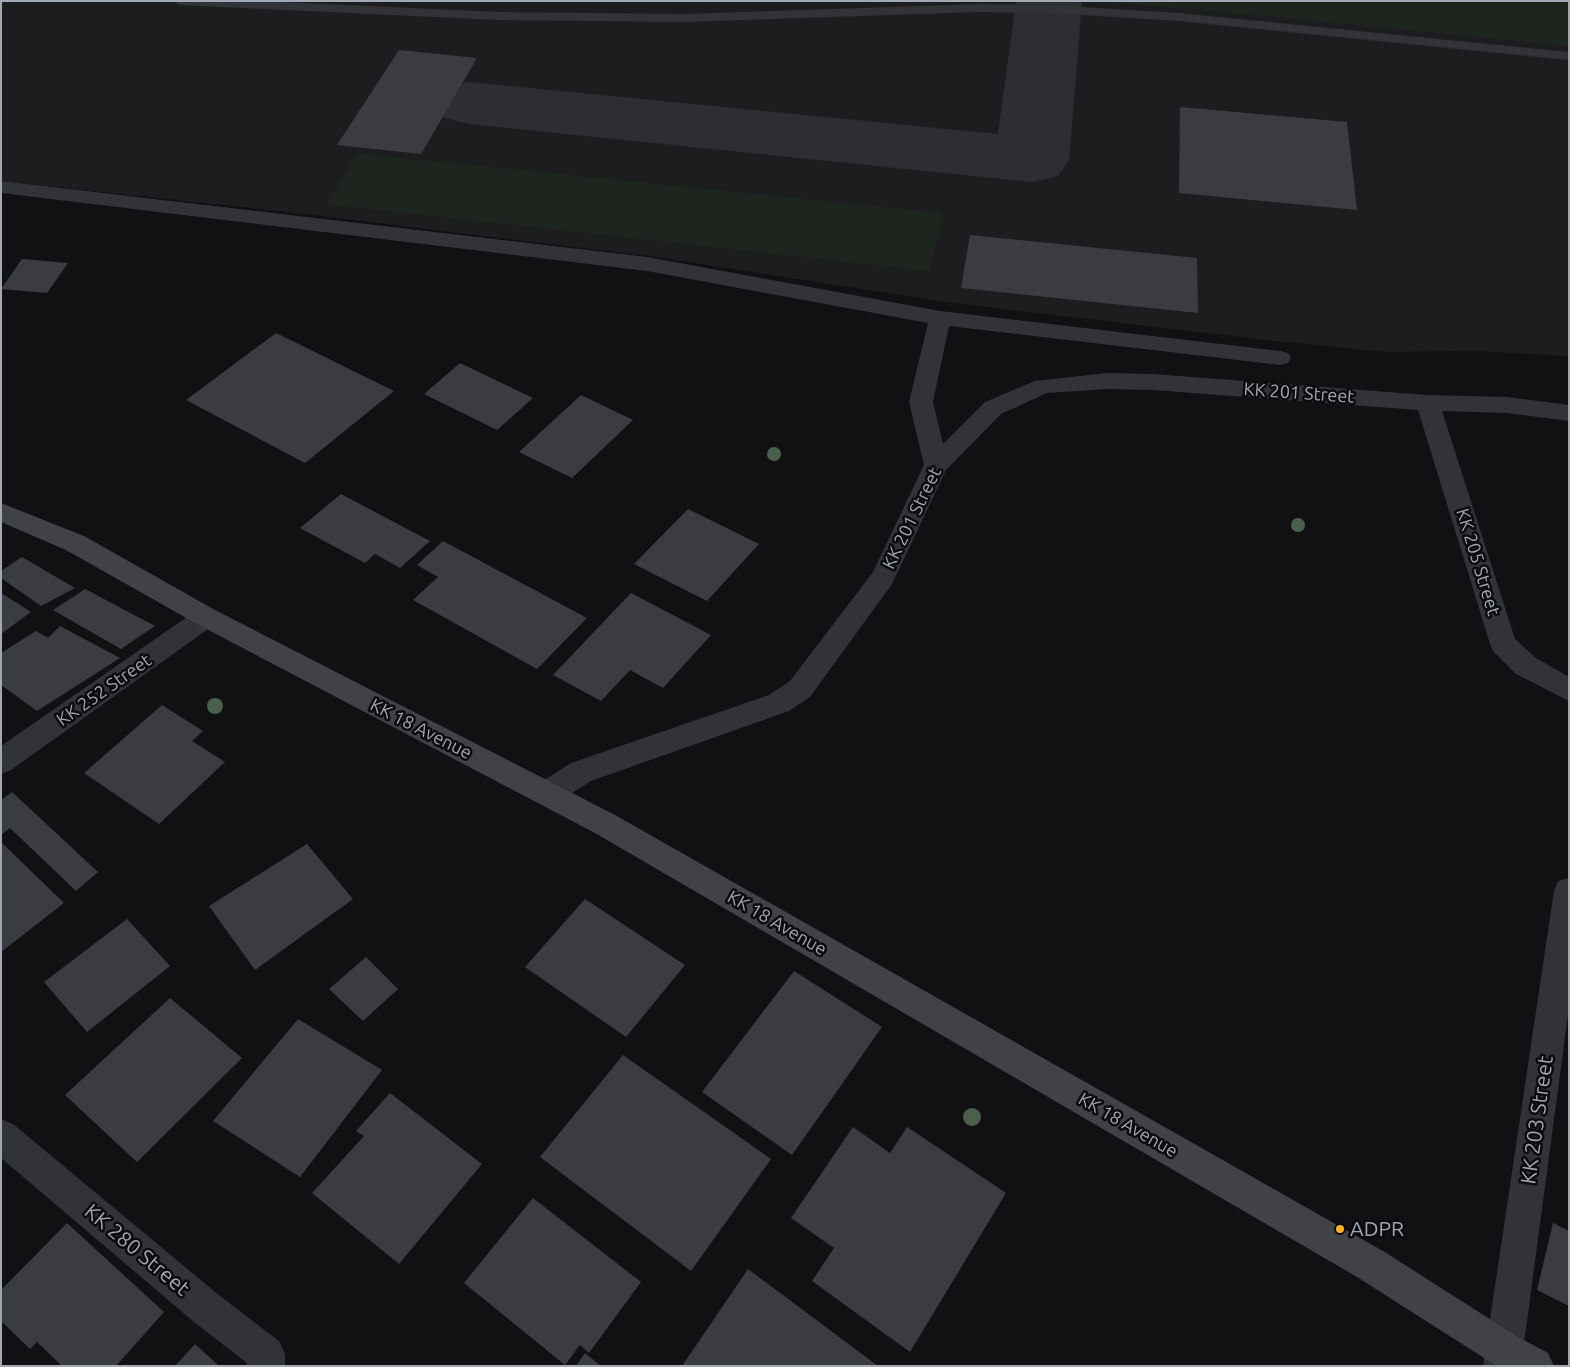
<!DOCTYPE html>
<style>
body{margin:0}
#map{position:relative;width:1570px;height:1367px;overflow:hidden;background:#111113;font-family:Ubuntu,sans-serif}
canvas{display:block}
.frame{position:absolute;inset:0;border:2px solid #a2a7b4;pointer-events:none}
</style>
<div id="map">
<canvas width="1570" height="1367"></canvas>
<div class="frame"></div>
</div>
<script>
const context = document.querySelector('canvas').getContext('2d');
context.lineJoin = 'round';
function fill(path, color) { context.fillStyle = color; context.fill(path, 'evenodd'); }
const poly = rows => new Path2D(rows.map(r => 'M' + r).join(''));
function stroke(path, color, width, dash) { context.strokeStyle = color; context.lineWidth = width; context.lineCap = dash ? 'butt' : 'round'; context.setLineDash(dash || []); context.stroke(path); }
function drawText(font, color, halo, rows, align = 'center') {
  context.font = font + ' Ubuntu,sans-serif'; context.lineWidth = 5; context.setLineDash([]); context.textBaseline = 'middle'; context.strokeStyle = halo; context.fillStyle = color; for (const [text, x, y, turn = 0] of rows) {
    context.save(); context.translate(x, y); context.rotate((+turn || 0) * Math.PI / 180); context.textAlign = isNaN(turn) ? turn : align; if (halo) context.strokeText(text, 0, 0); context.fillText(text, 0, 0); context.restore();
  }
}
fill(poly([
 [1,1,1569,1,1569,356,1473,351,1385,352,1266,340,952,303,656,257,296,213,1,181]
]), '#1d1d20');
fill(poly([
 [1093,1,1569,1,1569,46,1213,11],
 [358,154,441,162,942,213,930,271,326,204]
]), '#1d251e');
fill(poly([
 [1016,1,1082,1,1069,160,1058,176,1032,182,469,124,444,118,433,103,444,88,469,82,998,134,1016,1]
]), '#2d2e32');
fill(poly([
 [399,50,477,58,421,154,337,145],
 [1180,107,1347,122,1357,210,1179,193],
 [970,235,1197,258,1198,313,961,288],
 [22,259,68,263,47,293,1,289],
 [276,333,394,391,305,463,186,400],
 [460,363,533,398,497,430,424,394],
 [581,395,633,420,572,478,519,452],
 [341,494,430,541,400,568,375,554,365,563,300,528],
 [688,509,759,544,707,601,634,564],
 [443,541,587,618,537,669,413,600,438,577,417,565],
 [22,557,75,588,41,606,1,578,1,571],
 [85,589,155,626,121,649,53,610],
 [1,593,31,612,1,634],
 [631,593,711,635,663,688,630,670,601,701,553,675],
 [60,626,120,658,37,711,1,685,1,653,36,631,48,638],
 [162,705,203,731,192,741,225,762,159,824,84,773],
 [12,792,98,872,76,891,10,828,1,835,1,800],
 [1,842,64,903,1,952],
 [307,844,353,899,255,970,209,906],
 [585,899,685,965,626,1037,525,967],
 [127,919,170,966,87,1032,44,982],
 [366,957,398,989,363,1021,329,989],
 [794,971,882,1027,792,1155,702,1092],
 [170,998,242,1058,137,1162,65,1095],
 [298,1019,382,1070,300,1177,213,1121],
 [623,1055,771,1159,691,1271,540,1157],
 [390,1093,482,1164,399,1264,312,1193,364,1136,356,1131],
 [853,1127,890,1153,907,1127,1006,1193,910,1352,812,1281,834,1248,791,1218],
 [533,1198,641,1282,589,1353,580,1345,565,1365,464,1283],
 [67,1223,164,1312,116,1366,62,1366,37,1342,30,1349,1,1321,1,1290],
 [1553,1223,1569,1231,1569,1306,1537,1290],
 [748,1269,878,1366,682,1366],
 [195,1344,219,1366,175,1366],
 [585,1353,601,1366,576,1366]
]), '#3b3c40');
fill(poly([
 [174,1,261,1,499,12,684,14,979,4,1048,5,1179,13,1569,52,1569,60,1179,21,1048,13,979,12,684,22,499,20,180,5,174,1]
]), '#323338');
fill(poly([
 [1,181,647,257,940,311,1280,351,1288,353,1291,358,1288,363,1280,365,949,326,933,402,943,444,985,402,1035,381,1107,373,1153,374,1427,395,1507,397,1569,405,1569,421,1507,413,1442,411,1515,639,1536,658,1569,677,1569,701,1516,674,1493,651,1490,644,1418,410,1153,390,1107,389,1047,393,1001,414,946,470,892,584,810,697,789,711,591,781,558,802,548,805,538,802,533,793,538,784,571,763,769,695,790,681,873,572,924,465,909,402,928,323,647,271,1,193,1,181],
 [206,607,215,610,219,617,215,624,11,770,1,774,1,746,197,610,206,607],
 [1569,878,1569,1007,1521,1366,1483,1366,1554,891,1558,881,1569,878],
 [1,1119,13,1124,220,1296,279,1341,285,1354,285,1366,247,1366,247,1363,194,1322,1,1158,1,1119]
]), '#323338');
fill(poly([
 [1,503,84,536,215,610,615,815,1383,1251,1518,1337,1548,1353,1554,1366,1497,1366,1492,1363,1357,1277,595,833,197,624,66,550,1,522,1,503]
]), '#404248');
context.fillStyle = '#4a604c';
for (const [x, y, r] of [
 [774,454,7],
 [1298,525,7],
 [215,706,8],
 [972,1117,9]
]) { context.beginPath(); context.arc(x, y, r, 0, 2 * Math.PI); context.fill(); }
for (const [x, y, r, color] of [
 [1340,1229,5,"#f9b523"]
]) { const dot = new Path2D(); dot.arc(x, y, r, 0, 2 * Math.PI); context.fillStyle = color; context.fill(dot); stroke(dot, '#0c0c0e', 2); }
drawText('18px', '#a2a7b4', '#0c0c0e', [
 ["KK 201 Street",1299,393,4],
 ["KK 201 Street",912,518,-64],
 ["KK 205 Street",1478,562,73],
 ["KK 252 Street",104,690,-35],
 ["KK 18 Avenue",421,729,27],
 ["KK 18 Avenue",777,923,30],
 ["KK 18 Avenue",1128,1125,30]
]);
drawText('21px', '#a2a7b4', '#0c0c0e', [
 ["KK 203 Street",1537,1120,-82],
 ["KK 280 Street",137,1250,40]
]);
drawText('21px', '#a2a7b4', '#0c0c0e', [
 ["ADPR",1350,1229]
], 'left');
</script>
